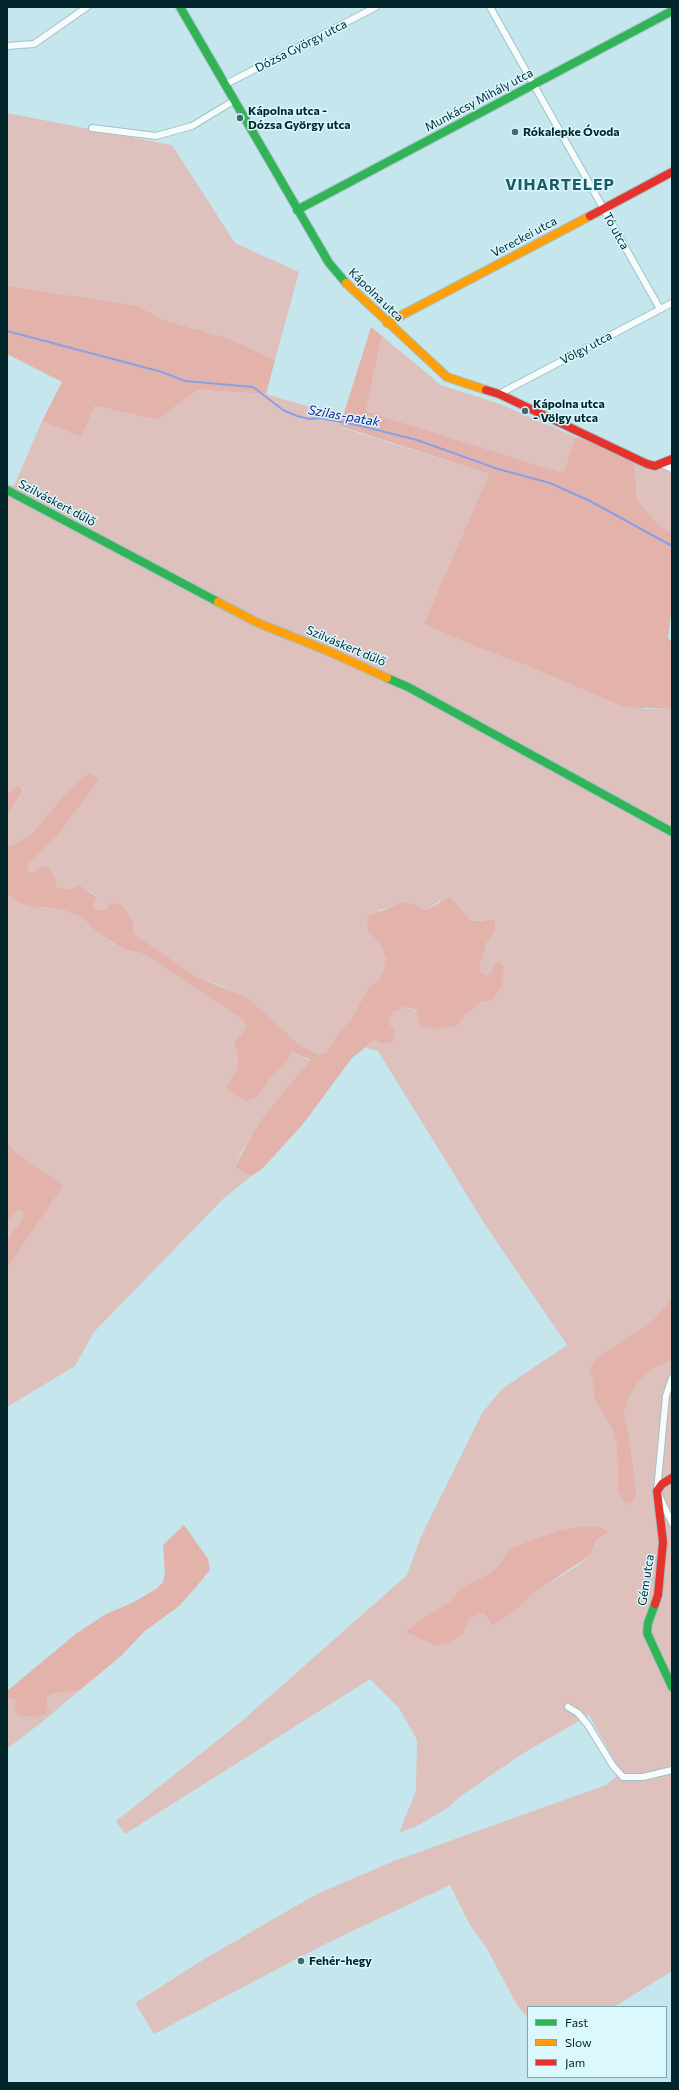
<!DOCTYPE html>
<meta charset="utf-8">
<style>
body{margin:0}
#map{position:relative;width:679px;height:2090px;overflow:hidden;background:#c4e6ec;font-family:Commissioner,sans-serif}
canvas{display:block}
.frame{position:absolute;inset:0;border:8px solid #01252b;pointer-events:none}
.legend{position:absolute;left:527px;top:2006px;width:140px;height:72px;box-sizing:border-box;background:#daf8fe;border:1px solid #83a4aa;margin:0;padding:5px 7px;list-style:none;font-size:12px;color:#01252b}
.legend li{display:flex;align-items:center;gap:8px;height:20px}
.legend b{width:20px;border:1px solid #83a4aa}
</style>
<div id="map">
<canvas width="679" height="2090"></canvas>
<div class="frame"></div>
<ul class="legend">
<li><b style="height:5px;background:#30b455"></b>Fast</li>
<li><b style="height:5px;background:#ff9f0a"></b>Slow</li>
<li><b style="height:5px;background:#e5322d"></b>Jam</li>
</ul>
</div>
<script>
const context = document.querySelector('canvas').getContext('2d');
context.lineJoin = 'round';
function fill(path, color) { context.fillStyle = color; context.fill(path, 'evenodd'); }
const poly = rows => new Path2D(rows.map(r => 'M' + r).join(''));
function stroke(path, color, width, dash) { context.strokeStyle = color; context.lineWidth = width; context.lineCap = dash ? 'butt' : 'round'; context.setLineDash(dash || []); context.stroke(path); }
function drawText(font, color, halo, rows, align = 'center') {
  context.font = font + ' Commissioner,sans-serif'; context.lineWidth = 3; context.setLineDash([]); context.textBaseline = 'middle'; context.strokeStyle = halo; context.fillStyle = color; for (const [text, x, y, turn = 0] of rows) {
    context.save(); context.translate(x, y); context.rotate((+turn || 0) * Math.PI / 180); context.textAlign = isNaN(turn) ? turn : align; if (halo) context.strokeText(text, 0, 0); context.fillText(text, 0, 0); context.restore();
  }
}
fill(poly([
 [7,113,172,145,235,243,299,272,275,360,230,339,164,320,136,305,7,286],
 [382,336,441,385,500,404,576,437,563,473,366,411],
 [198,390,266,394,344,417,340,427,489,474,425,624,479,648,645,709,672,709,672,1298,651,1322,619,1345,589,1370,593,1381,594,1399,611,1426,617,1446,618,1491,636,1489,628,1429,624,1413,629,1397,638,1383,651,1370,672,1360,672,1971,614,2007,528,2007,528,2018,517,2005,486,1947,470,1925,450,1885,325,1944,154,2034,135,2003,206,1958,317,1894,394,1861,606,1785,616,1777,619,1769,589,1715,522,1754,458,1798,449,1807,417,1826,399,1833,416,1791,417,1740,399,1708,370,1679,125,1834,116,1821,243,1720,407,1575,420,1539,482,1413,502,1389,567,1345,486,1226,378,1051,366,1048,375,1040,393,1012,405,1007,458,1025,466,1014,482,1002,493,1000,492,973,485,975,479,970,486,944,495,931,483,920,471,921,439,901,426,910,414,904,401,902,394,907,380,910,368,931,380,944,386,958,383,971,378,981,369,987,351,1019,339,1032,326,1053,319,1055,301,1046,266,1014,221,986,197,977,133,933,133,923,129,915,96,910,93,906,97,897,90,891,56,887,41,866,35,871,27,872,29,864,58,835,99,780,90,773,31,835,17,843,7,846,7,816,23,790,18,785,7,794,7,484,14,486,42,421,81,437,95,406,157,420],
 [580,1526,599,1527,610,1531,597,1541,589,1556,577,1566,538,1590,513,1612,492,1626,484,1613,469,1618,436,1646,405,1632,423,1618,449,1602,462,1587,490,1573,502,1561,510,1548,557,1531],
 [634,457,672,471,672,533,658,524,637,500],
 [7,895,21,904,34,908,48,907,63,910,83,918,93,929,121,949,144,954,242,1019,247,1027,234,1043,238,1055,238,1067,226,1088,258,1096,270,1079,288,1060,292,1052,311,1061,265,1114,242,1151,235,1167,253,1175,224,1198,94,1332,75,1366,7,1407,7,1269,64,1185,31,1164,14,1150,7,1142],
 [19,1209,25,1215,7,1240,7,1221],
 [80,1690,42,1722,7,1749,7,1698,15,1699,15,1710,48,1708,47,1697,52,1694]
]), '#dec1bc');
fill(poly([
 [7,286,136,305,164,320,230,339,275,360,266,394,198,390,157,420,95,406,81,437,42,421,62,382,7,354],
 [371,327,382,336,366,411,563,473,576,437,634,457,637,500,658,524,672,533,672,606,668,638,672,642,672,709,624,707,536,669,479,648,424,624,489,474,340,426],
 [90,773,99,780,58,835,29,864,27,872,35,871,41,866,49,868,55,878,56,887,72,889,79,885,97,897,93,906,96,910,105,910,112,903,122,906,129,915,133,923,133,933,197,977,247,998,266,1014,301,1046,319,1055,326,1053,339,1032,351,1019,369,987,378,981,383,971,386,958,380,944,368,931,367,916,393,907,401,902,414,904,426,910,450,897,471,921,495,920,495,931,486,944,479,970,485,975,492,973,493,965,500,961,504,968,501,987,493,1000,482,1002,466,1014,458,1025,436,1029,421,1026,416,1010,405,1007,393,1012,388,1022,395,1032,392,1042,383,1044,375,1040,352,1058,303,1124,263,1168,253,1175,243,1172,235,1167,253,1133,265,1114,311,1060,292,1052,288,1060,270,1079,258,1096,247,1101,233,1094,226,1088,238,1067,238,1055,234,1043,247,1027,242,1019,144,954,122,949,93,929,83,918,63,910,48,907,34,908,21,904,7,895,7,846,17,843,31,835,69,790],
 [18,785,23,790,7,816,7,794],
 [7,1142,14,1150,31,1164,64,1185,7,1269,7,1240,25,1215,19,1209,7,1221],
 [672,1298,672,1360,651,1370,638,1383,629,1397,624,1413,628,1429,636,1489,635,1499,626,1505,618,1491,617,1446,611,1426,594,1399,593,1381,589,1370,598,1358,651,1322],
 [184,1525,208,1559,210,1570,196,1587,179,1606,145,1631,121,1656,80,1690,52,1694,47,1697,48,1708,44,1715,35,1717,18,1715,15,1710,15,1700,7,1698,7,1691,77,1633,106,1614,132,1603,156,1589,163,1582,165,1572,163,1545],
 [581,1526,599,1527,610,1531,597,1540,589,1556,538,1590,513,1612,492,1626,484,1613,469,1618,463,1634,450,1642,436,1646,405,1632,423,1618,449,1602,462,1587,490,1573,502,1561,510,1548,557,1531]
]), '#e3b3ab');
stroke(poly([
 [7,331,162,372,185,381,253,387,283,410,297,416,309,419,320,418,357,425,417,440,498,469,550,483,590,501,672,546]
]), '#87a1e4', 2);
const street = poly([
 [490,7,660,309],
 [7,46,34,44,87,7],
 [226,84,376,7],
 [92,128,156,136,192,126,235,100],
 [499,394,672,303],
 [661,464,672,469],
 [672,1378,666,1396,657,1491,672,1523],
 [568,1707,578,1713,588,1725,613,1766,623,1777,643,1777,672,1770]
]);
const fast = poly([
 [180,7,329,263,346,283],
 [297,210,672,11],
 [7,490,218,602],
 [387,678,408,687,672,832],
 [655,1604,648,1623,647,1633,672,1687]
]);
const slow = poly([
 [346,283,447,377,486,390],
 [387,323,590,216],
 [218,602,258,623,328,651,387,678]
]);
const jam = poly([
 [590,216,672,172],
 [486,390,499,394,647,464,655,466,672,459],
 [655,1604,658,1595,663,1542,657,1491,662,1484,672,1478]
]);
stroke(street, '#a2c1c6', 8);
stroke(fast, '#a2c1c6', 10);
stroke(slow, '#a2c1c6', 10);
stroke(jam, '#a2c1c6', 10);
stroke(street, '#f6fbfc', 6);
stroke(fast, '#30b455', 8);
stroke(slow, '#ff9f0a', 8);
stroke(jam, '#e5322d', 8);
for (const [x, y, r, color] of [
 [240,118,4,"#45696f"],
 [515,132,4,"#45696f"],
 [525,411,4,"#45696f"],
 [301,1961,4,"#45696f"]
]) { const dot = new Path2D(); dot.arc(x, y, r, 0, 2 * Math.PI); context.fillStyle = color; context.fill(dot); stroke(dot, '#daf8fe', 1.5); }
drawText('12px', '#01252b', '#daf8fe', [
 ["Dózsa György utca",301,46,-27],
 ["Munkácsy Mihály utca",479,100,-28],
 ["Tó utca",616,231,61],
 ["Vereckei utca",524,237,-28],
 ["Kápolna utca",376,295,44],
 ["Völgy utca",586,348,-28],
 ["Szilváskert dűlő",57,503,28],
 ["Szilváskert dűlő",346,646,23],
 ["Gém utca",646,1580,-81]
]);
drawText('bold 12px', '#01252b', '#daf8fe', [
 ["Kápolna utca -",248,111],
 ["Dózsa György utca",248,125],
 ["Rókalepke Óvoda",523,132],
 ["Kápolna utca",533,404],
 ["- Völgy utca",533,418],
 ["Fehér-hegy",309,1961]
], 'left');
drawText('italic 13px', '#1a1886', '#daf8fe', [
 ["Szilas-patak",344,416,10]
]);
context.letterSpacing = '1px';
drawText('bold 16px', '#195a65', '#daf8fe', [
 ["VIHARTELEP",560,185]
]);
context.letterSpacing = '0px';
</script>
